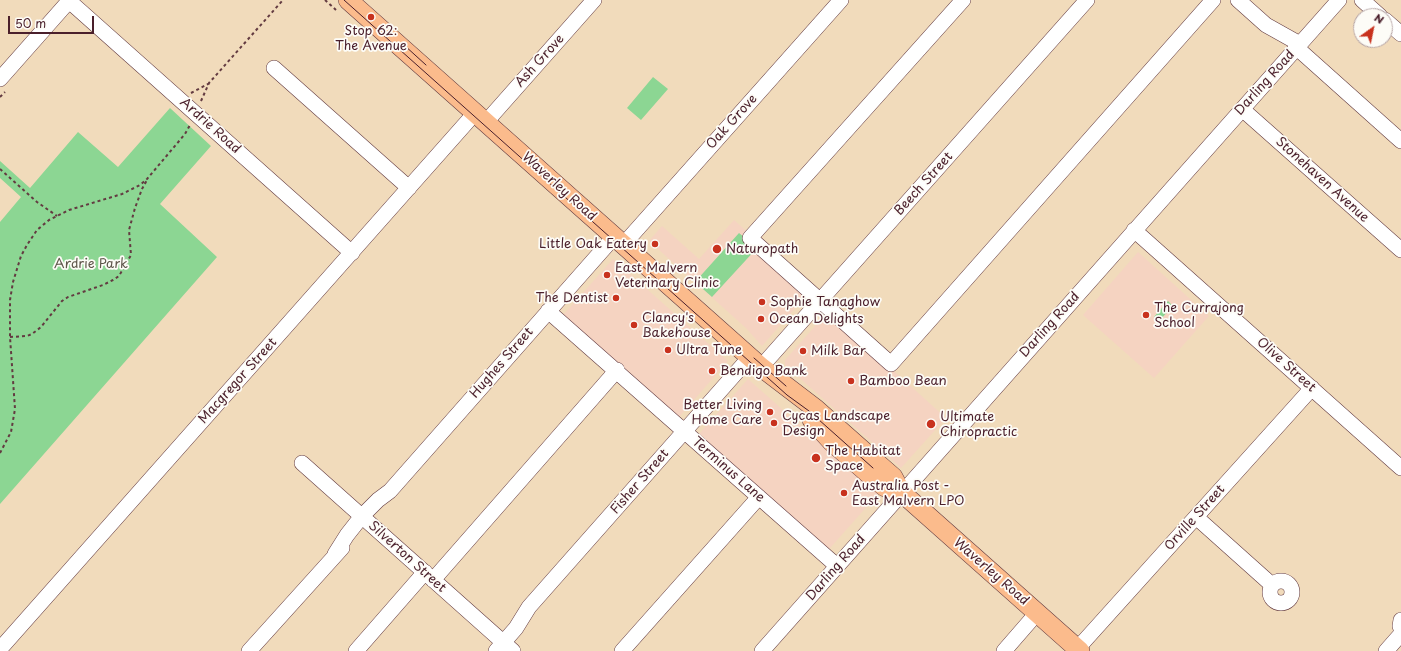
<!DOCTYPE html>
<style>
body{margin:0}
#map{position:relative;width:1401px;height:651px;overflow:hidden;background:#f1dbbb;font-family:"Playpen Sans",sans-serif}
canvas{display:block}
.north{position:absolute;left:1353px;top:8px;width:40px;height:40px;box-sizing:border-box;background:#fdfcf7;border:1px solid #b5a4a5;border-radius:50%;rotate:33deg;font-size:11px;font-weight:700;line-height:16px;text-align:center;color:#4a1f2b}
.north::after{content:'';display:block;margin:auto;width:14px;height:18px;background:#c8321e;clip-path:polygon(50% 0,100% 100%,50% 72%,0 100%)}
.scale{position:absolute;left:8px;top:16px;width:86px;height:18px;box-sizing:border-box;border:2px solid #4a1f2b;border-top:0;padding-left:5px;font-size:12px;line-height:14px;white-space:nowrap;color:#4a1f2b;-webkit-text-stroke:3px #fdfcf7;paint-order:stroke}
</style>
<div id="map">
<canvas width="1401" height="651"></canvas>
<div class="north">N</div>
<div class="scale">50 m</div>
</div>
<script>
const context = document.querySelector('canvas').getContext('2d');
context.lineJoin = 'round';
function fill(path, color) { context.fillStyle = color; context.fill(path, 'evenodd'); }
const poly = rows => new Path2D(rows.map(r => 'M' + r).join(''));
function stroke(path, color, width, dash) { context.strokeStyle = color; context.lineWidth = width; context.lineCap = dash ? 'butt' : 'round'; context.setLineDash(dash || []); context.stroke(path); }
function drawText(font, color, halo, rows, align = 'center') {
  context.font = font + ' "Playpen Sans",sans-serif'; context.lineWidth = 3.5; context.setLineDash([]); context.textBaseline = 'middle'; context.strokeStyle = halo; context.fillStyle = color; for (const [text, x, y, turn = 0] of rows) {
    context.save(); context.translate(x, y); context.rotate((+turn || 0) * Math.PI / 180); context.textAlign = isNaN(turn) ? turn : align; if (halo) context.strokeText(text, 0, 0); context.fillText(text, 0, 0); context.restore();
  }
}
fill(poly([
 [734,220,812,289,762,346,746,328,649,241,662,226,699,259],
 [1138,252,1209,316,1154,378,1083,315],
 [613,259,728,361,672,425,557,322],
 [832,307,894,371,946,418,901,468,785,365,785,360],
 [748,379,878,494,822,557,692,442]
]), '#f5d3c1');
fill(poly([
 [653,77,668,89,641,120,627,108],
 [170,108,211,146,160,204,217,257,0,504,0,222,21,197,0,178,0,161,30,188,78,132,118,167],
 [739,233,757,248,712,297,695,282],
 [1168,301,1173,306,1159,321,1154,317]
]), '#8cd693');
const minor = poly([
 [68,0,352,253],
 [963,0,750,238,891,364,1213,0],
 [1238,0,1266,25,1300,44],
 [1362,0,1380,16],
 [1385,20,1401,34],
 [1297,48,1401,141],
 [274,68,409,188],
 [0,79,69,1],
 [1242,109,1401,250],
 [486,122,594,0],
 [1134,230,1401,468],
 [623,245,841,0],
 [548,311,837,566],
 [761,367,1087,0],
 [302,463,513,651],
 [1196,517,1272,585],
 [335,554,347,535,362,516,378,500,390,491,614,237],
 [433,580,617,370],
 '1270 592a11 11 0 1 1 22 0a11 11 0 1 1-22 0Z',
 [1401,620,1400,626,1401,629],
 [0,649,475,113],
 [1077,649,1312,388],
 [249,651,342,548],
 [356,651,425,572],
 [496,651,516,628,529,607,750,357],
 [622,651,759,497],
 [762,651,1339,0],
 [1004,651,1037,613],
 [1386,651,1401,634]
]);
const major = poly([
 [348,0,761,367,816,409,868,455,893,477,901,492,1080,651],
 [812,420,832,442,870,475,885,487,898,491]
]);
stroke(minor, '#633b41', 16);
stroke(major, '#633b41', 20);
stroke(poly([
 [325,0,336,10],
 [191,93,208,84],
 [0,97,5,92],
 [201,101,209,83,283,0],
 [0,169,37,202,57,216],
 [10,337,27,336,32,334,41,327,62,301,68,297,103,285,113,280,119,276,131,255,129,230,135,208,142,189,147,180],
 [0,453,11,432,15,409,10,337,10,300,13,282,21,256,27,245,37,230,49,220,69,210,122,194,140,185,147,179,185,134,190,125]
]), '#633b41', 2, [3, 3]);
stroke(minor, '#fff', 15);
stroke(major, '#fbbb8c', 19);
stroke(poly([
 [344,0,768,378,787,395,809,411,873,468],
 [404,45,426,65],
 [754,358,786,386]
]), '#4a1f2b', 1);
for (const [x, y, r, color] of [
 [371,17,4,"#c8321e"],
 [655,244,4,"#c8321e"],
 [717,249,5,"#c8321e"],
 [607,275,4,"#c8321e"],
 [616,298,4,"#c8321e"],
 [762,302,4,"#c8321e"],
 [1146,315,4,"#c8321e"],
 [761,319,4,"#c8321e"],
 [634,325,4,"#c8321e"],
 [668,350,4,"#c8321e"],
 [803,351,4,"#c8321e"],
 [712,371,4,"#c8321e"],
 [851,381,4,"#c8321e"],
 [770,412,4,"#c8321e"],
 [774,423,4,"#c8321e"],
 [931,424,5,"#c8321e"],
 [816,458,5,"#c8321e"],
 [844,493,4,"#c8321e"]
]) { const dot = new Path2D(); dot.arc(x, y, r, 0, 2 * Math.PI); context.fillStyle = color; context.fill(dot); stroke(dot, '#fdfcf7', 1.5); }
drawText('13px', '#4a1f2b', '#fdfcf7', [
 ["Stop 62:",371,31,"center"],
 ["The Avenue",371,46,"center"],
 ["Little Oak Eatery",647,244,"right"],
 ["Naturopath",726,249],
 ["East Malvern",615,268],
 ["Veterinary Clinic",615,283],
 ["The Dentist",608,298,"right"],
 ["Sophie Tanaghow",770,302],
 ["The Currajong",1154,308],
 ["School",1154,323],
 ["Clancy's",642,318],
 ["Bakehouse",642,333],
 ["Ocean Delights",769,319],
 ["Ultra Tune",676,350],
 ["Milk Bar",811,351],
 ["Bendigo Bank",720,371],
 ["Bamboo Bean",859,381],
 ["Better Living",762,405,"right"],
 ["Home Care",762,420,"right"],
 ["Cycas Landscape",782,416],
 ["Design",782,431],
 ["Ultimate",940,417],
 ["Chiropractic",940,432],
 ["The Habitat",825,451],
 ["Space",825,466],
 ["Australia Post -",852,486],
 ["East Malvern LPO",852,501]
], 'left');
drawText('13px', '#4a1f2b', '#fdfcf7', [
 ["Ash Grove",540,61,-48],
 ["Darling Road",1265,83,-48],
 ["Oak Grove",732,122,-48],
 ["Ardrie Road",210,126,42],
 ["Stonehaven Avenue",1322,180,42],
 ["Beech Street",924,184,-48],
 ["Waverley Road",559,187,42],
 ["Darling Road",1050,325,-48],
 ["Hughes Street",502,363,-49],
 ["Olive Street",1286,365,42],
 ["Macgregor Street",238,381,-48],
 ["Terminus Lane",728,470,41],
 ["Fisher Street",640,482,-49],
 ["Orville Street",1195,518,-48],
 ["Silverton Street",407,557,42],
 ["Darling Road",836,568,-49],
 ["Waverley Road",991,572,41]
]);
drawText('13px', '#5e564a', '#fdfcf7', [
 ["Ardrie Park",91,264]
]);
</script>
